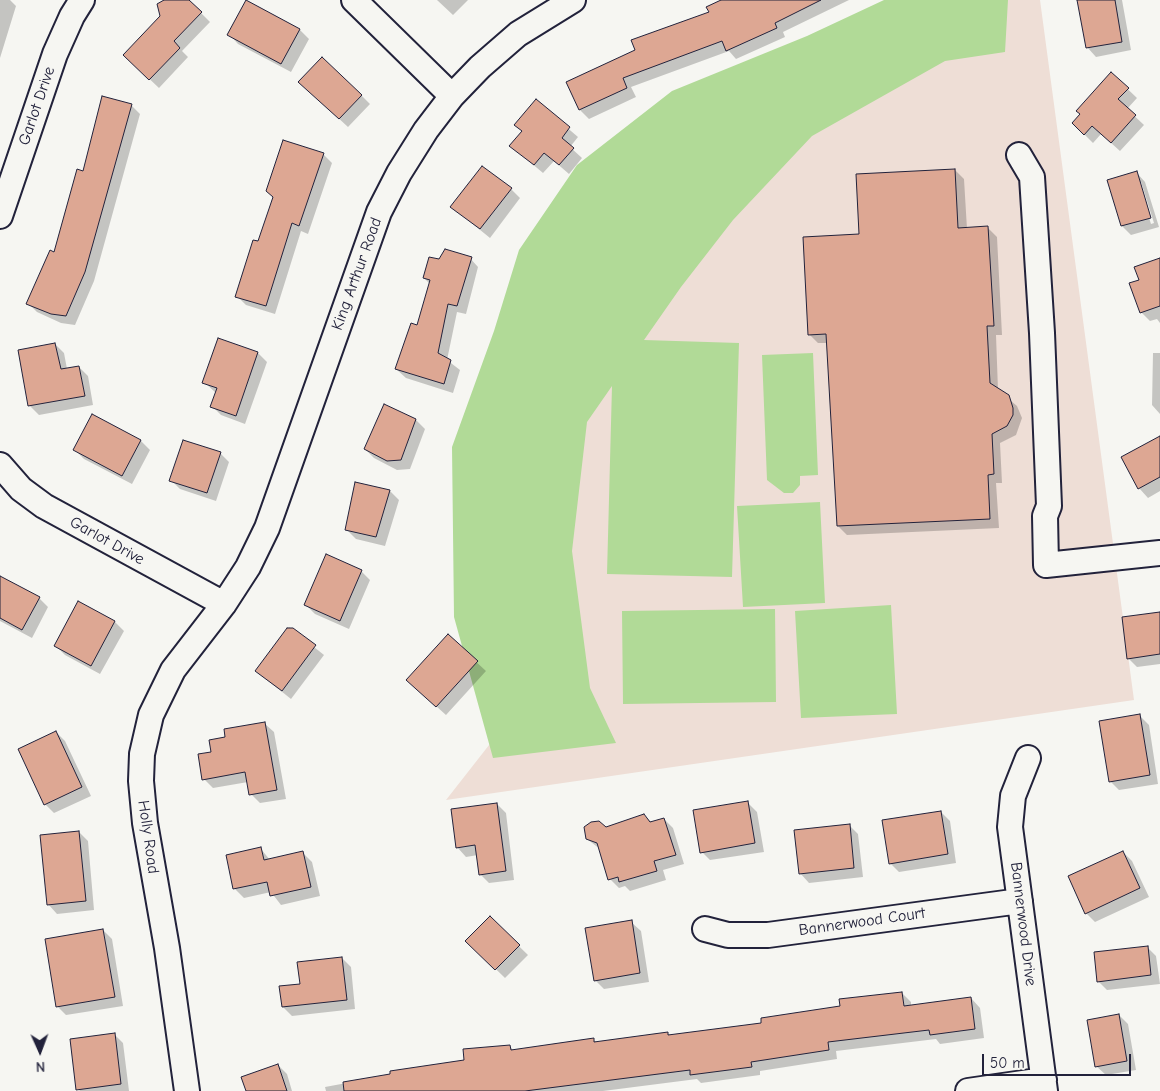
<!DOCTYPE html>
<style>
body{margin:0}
#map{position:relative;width:1160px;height:1091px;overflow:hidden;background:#f6f6f2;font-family:"Comic Neue",sans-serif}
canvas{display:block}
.north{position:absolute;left:15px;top:1026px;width:50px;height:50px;-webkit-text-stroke:4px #f6f6f2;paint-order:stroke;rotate:178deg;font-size:14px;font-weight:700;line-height:20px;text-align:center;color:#22223b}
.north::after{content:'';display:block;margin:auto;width:18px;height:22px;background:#22223b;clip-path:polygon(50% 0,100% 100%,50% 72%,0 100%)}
.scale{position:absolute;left:982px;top:1054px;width:149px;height:22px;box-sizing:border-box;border:2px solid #22223b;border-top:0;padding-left:6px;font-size:15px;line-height:18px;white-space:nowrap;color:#22223b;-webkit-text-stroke:4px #f6f6f2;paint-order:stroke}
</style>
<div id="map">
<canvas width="1160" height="1091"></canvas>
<div class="north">N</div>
<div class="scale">50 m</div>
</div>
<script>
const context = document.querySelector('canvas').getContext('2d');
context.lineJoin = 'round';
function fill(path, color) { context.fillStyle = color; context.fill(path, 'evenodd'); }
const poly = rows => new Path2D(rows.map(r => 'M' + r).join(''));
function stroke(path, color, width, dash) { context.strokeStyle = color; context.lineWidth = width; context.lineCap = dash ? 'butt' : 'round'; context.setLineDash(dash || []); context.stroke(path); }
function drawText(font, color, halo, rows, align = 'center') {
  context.font = font + ' "Comic Neue",sans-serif'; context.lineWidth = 4.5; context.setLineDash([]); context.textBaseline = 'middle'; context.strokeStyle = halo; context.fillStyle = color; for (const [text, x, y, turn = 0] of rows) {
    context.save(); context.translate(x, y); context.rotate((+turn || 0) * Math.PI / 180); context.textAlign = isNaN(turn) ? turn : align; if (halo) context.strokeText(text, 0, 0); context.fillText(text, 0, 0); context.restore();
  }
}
fill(poly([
 [977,0,1040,0,1134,700,446,800,576,634,471,543,592,204]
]), '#eeded6');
fill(poly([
 [884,0,1008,0,1005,52,945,61,812,136,733,220,681,287,644,340,739,343,732,577,607,574,612,386,587,422,572,551,590,688,616,743,493,758,454,617,452,447,494,331,519,250,577,165,672,91,807,36],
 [813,353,818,475,800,476,800,485,793,493,784,493,767,480,762,355],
 [820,502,825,603,743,607,737,506],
 [891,605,897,714,801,718,795,611],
 [775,609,776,702,623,704,622,611]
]), '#b1da97');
fill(poly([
 [0,0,10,0,16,6,0,58],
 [166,0,188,0,210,22,182,51,188,57,159,88,124,55,161,17],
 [437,0,468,0,453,15],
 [724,0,849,0,783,32,785,37,736,59,729,51,631,87,636,97,589,119,580,110,568,83,637,51,710,13],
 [1079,0,1122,0,1131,50,1096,57,1087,47],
 [300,30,309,39,291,72,238,44,229,34],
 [1112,74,1137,98,1127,109,1144,125,1120,151,1101,134,1093,143,1082,132],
 [309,91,361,95,370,104,348,127],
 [536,101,578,137,570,147,582,158,569,174,554,161,543,173,511,146,523,132,516,125],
 [131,105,140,114,94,281,75,325,61,323,37,312,28,303,54,253,84,173],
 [323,154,332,163,308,234,301,231,275,314,246,305,237,296,259,243],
 [955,170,964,179,967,229,988,228,997,237,1002,335,996,335,998,390,1017,406,1022,418,1016,435,1000,443,1002,483,996,483,999,528,847,535,838,526,828,343,818,343,809,334,861,236],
 [1136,172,1145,182,1159,227,1131,235,1122,226],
 [1138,182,1141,182,1154,223,1151,224],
 [511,189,520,198,490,238,452,207],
 [469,257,478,267,466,314,457,312,447,360,460,370,453,393,406,378,396,369,418,326,430,284,424,278,440,261],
 [1160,259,1160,323,1157,319,1150,321,1141,312,1140,280],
 [55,344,64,353,67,369,79,367,88,376,93,405,39,415,30,406,19,351],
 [258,353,267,362,245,424,221,415,212,406,216,393,204,382],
 [1153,353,1160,353,1160,414,1152,405],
 [93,416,141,441,150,450,132,484,84,459,75,450],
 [416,420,425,429,410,469,397,470,374,458,365,449],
 [1160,438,1160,491,1148,498,1139,488],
 [220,453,229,462,216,501,180,489,171,480],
 [390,491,399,500,385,546,356,539,347,530],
 [361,571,370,580,349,629,315,614,306,605],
 [0,577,39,598,48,607,32,638,0,621],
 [79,603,115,622,124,631,100,674,65,655,56,646],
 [1160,614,1160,664,1137,667,1128,658],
 [289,627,324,655,291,699,256,671],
 [448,636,486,671,446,715,417,689],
 [1140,716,1149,725,1158,784,1119,790,1110,781],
 [264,723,274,732,286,799,260,803,251,794,248,782,213,788,204,779,213,753,227,738],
 [56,732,65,741,91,796,54,813,45,804],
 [747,802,757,812,764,852,710,860,701,851],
 [497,804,506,813,514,880,489,883,480,874,478,855,466,857,457,847],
 [941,812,950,821,956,863,899,872,890,863],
 [644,815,652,823,664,819,673,828,684,864,663,870,666,880,630,891,625,886,619,888,610,879,600,849,587,839,606,829],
 [849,825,858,834,863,877,809,883,800,873],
 [79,832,88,841,94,910,57,914,48,904],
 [261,849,270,860,303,853,312,862,320,896,281,905,271,892,244,898,235,889],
 [1123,852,1132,861,1149,897,1095,922,1086,913],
 [490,918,528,955,505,978,467,941],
 [631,922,641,931,649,982,604,989,595,980],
 [103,930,112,939,123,1006,66,1015,57,1006],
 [1147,947,1156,956,1160,984,1107,990,1098,981],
 [342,958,351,967,355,1009,292,1016,283,1007,301,985],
 [902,993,911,1002,911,1006,971,998,980,1008,984,1038,940,1044,936,1039,836,1051,837,1059,760,1071,760,1075,701,1083,697,1079,603,1091,326,1091,325,1087,465,1061,510,1047,514,1051,593,1039,597,1043,667,1033,671,1036,763,1024],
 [1119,1015,1128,1024,1136,1070,1106,1075,1096,1066],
 [114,1034,123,1043,129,1091,80,1091,78,1089],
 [278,1065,287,1074,292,1091,247,1091]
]), '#0003');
const building = poly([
 [164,0,189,0,202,12,174,41,180,48,149,80,123,55,160,16,157,4,164,0],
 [246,0,300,29,281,64,227,35,246,0],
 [721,0,821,0,775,23,777,28,726,51,722,41,623,78,627,88,579,110,566,82,635,50,631,40,709,12,706,7,721,0],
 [1077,0,1115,0,1122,42,1086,48,1077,0],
 [322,57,362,95,339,119,298,82,322,57],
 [1111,72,1129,88,1118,99,1136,115,1111,143,1092,126,1084,135,1072,123,1080,114,1076,111,1111,72],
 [102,96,132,104,85,272,66,316,51,314,26,304,50,250,54,252,77,169,83,171,102,96],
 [536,99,570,127,562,138,574,148,559,165,544,153,534,165,509,146,522,131,514,125,536,99],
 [283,140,324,153,299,226,292,223,266,306,235,297,253,240,258,241,273,197,266,191,283,140],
 [482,166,512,188,480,229,450,207,482,166],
 [955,169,958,228,988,226,994,326,987,326,990,383,1009,395,1013,408,1013,415,1007,426,992,434,994,474,988,475,990,519,837,526,826,334,808,335,803,237,859,234,856,174,955,169],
 [1137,171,1151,218,1121,226,1107,180,1137,171],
 [445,249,472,257,457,306,448,304,438,353,451,360,444,384,395,369,411,323,417,325,430,280,423,278,429,257,439,259,445,249],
 [1160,258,1160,306,1140,313,1129,283,1139,280,1134,267,1160,258],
 [218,338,258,352,236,416,210,407,217,388,202,383,218,338],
 [55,343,61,369,79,366,85,396,28,406,18,350,55,343],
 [384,404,416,419,401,460,387,461,364,449,384,404],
 [92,414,141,440,122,476,73,450,92,414],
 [1160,436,1160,477,1138,489,1121,457,1160,436],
 [183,440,221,452,207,493,169,481,183,440],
 [355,482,390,490,376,537,345,530,355,482],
 [326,554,362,570,340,621,304,605,326,554],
 [0,576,40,597,22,630,0,618,0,576],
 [78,601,115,621,91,666,54,646,78,601],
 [1160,612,1160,654,1127,659,1122,617,1160,612],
 [287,628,293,628,316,645,282,691,255,671,287,628],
 [448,634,478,661,436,707,406,680,448,634],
 [1140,714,1150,775,1109,782,1099,721,1140,714],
 [265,722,277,790,249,795,245,772,202,780,198,754,211,752,209,740,225,737,224,729,265,722],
 [56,731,82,787,44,805,18,749,56,731],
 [748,801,755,843,700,853,693,810,748,801],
 [497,803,506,871,479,875,475,845,456,848,451,809,497,803],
 [941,811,948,854,889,864,882,820,941,811],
 [644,814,650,822,664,818,676,855,654,861,657,871,619,882,618,877,608,880,597,843,586,839,584,827,591,822,599,821,606,827,644,814],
 [850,824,854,868,799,874,794,830,850,824],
 [79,831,86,901,47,905,40,835,79,831],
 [261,847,264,860,303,851,311,887,270,896,267,882,233,889,226,855,261,847],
 [1123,851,1140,888,1085,914,1068,876,1123,851],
 [490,916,520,945,495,970,465,941,490,916],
 [632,920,640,973,594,981,585,928,632,920],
 [103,929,115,997,56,1007,45,939,103,929],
 [1148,946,1151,975,1097,982,1094,952,1148,946],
 [342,957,347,1000,282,1007,279,986,300,984,297,962,342,957],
 [902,992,904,1006,971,997,975,1029,930,1035,929,1030,828,1042,829,1050,751,1062,752,1067,690,1075,690,1070,525,1091,344,1091,343,1082,390,1074,390,1071,464,1060,463,1049,510,1045,511,1050,594,1038,594,1042,668,1032,668,1035,761,1023,761,1018,840,1006,839,999,902,992],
 [1119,1014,1127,1061,1095,1067,1087,1020,1119,1014],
 [115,1033,121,1084,76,1090,70,1039,115,1033],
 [278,1064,287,1091,246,1091,241,1077,278,1064]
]);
fill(building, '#dda793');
stroke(building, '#22223b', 1);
const minor = poly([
 [354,0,452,96],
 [1019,155,1032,177,1042,333,1049,506,1045,516,1046,565,1160,553],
 [0,216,55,54,72,16,82,0],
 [0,465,21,489,44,506,224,604],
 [1028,758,1013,796,1010,827,1045,1091],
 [705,929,728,935,768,935,1020,901],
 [187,1091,167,948,145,823,141,781,142,754,151,715,173,670,224,604,248,567,267,528,379,212,399,173,426,130,452,96,480,67,518,34,573,0],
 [968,1091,1044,1080]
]);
stroke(minor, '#22223b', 28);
stroke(minor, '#f6f6f2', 24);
drawText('16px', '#22223b', '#f6f6f2', [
 ["Garlot Drive",37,106,-71],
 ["King Arthur Road",357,274,-70],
 ["Garlot Drive",107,541,29],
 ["Holly Road",148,837,82],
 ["Bannerwood Court",862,922,-8],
 ["Bannerwood Drive",1023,924,83]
]);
</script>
